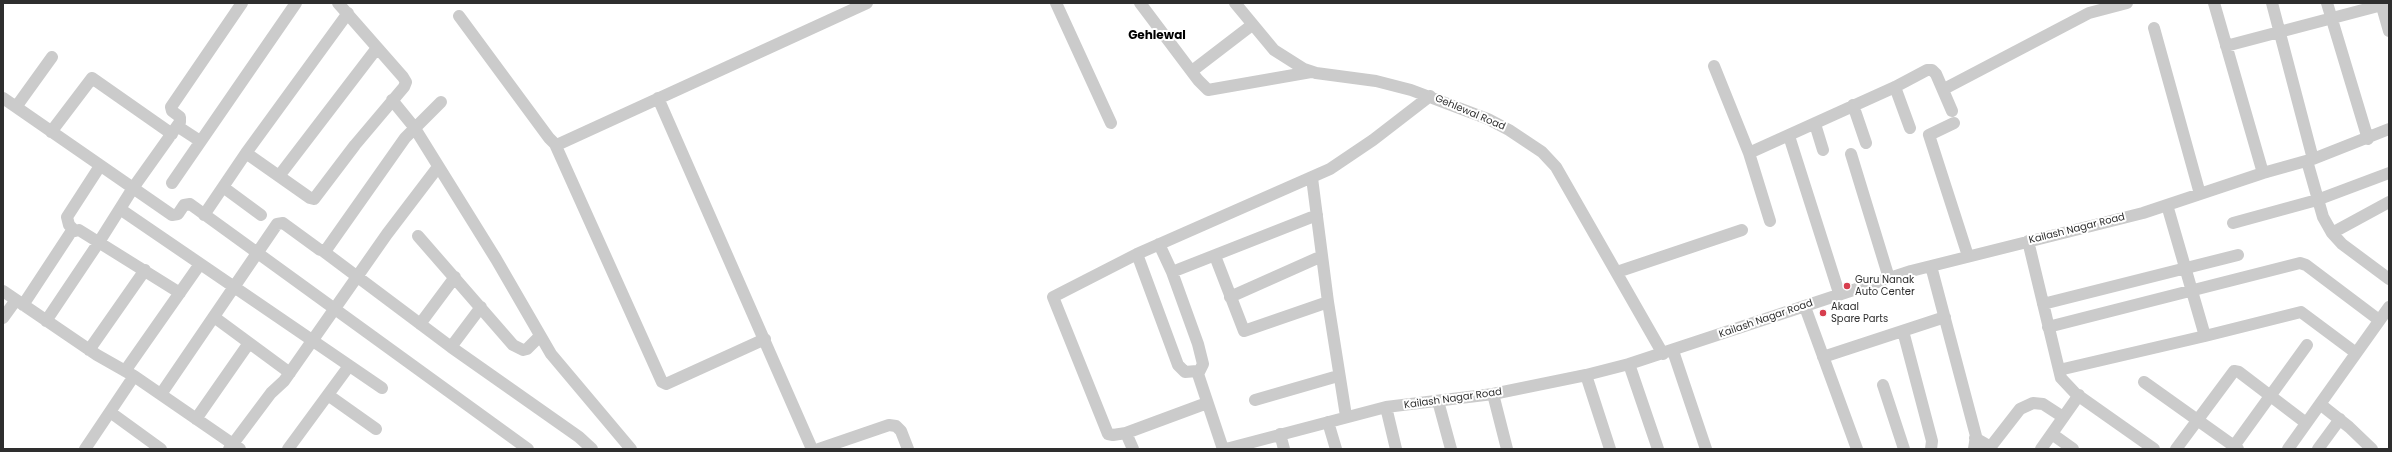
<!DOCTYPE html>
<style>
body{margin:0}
#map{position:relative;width:2392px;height:452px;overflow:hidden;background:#fff;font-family:Poppins,sans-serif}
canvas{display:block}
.frame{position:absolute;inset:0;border:4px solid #2e2e2e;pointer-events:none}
</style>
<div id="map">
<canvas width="2392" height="452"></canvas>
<div class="frame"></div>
</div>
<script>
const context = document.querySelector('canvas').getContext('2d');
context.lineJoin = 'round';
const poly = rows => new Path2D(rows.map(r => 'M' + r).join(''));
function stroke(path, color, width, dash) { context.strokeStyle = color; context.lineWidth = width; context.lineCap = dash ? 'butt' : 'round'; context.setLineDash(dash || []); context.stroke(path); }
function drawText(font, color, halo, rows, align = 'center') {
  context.font = font + ' Poppins,sans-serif'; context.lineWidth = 4; context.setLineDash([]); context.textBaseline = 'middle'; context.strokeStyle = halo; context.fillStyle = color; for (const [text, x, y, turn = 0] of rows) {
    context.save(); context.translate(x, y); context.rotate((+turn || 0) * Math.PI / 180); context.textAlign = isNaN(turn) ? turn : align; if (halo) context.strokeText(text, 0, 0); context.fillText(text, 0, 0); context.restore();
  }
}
stroke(poly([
 [1056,3,1111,123],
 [1140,3,1198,80,1208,90,1311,72],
 [1235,3,1274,50,1304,69,1316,73,1376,81,1411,90,1488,119,1509,130,1542,152,1556,167,1663,354],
 [2214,3,2263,173],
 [2272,3,2313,159],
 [2327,3,2368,139],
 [2381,3,2389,31],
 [459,16,549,138,555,144,559,144,867,3],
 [2154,28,2200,194],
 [2226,46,2382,5],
 [1714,66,1749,153,1770,221],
 [1192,71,1252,25],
 [1895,87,1910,128],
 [1944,89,2089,13,2127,3],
 [3,98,172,215,178,214,184,205,190,204,528,449],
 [658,98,812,449],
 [392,100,414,127,496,259,551,354,631,449],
 [1853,105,1866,143],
 [16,107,52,57],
 [1954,123,1929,135,1968,256],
 [1815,124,1823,150],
 [177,126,200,141],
 [51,132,92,78,172,134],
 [1789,136,1839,293],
 [555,144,662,382,666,384,765,339],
 [246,153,348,13],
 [1749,153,1895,87,1927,70,1932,70,1936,74,1952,111],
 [1851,154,1889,278],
 [2307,161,2323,217,2332,233,2342,244,2389,279],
 [279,176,377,48],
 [1312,178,1328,302,1346,416],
 [172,183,296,3],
 [223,187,261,215],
 [120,209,382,388],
 [204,215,246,153,310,198,314,199,355,145,404,87,406,82,403,77,338,3],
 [2233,223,2317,200,2389,173],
 [75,231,69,225,67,217,100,166],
 [2332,233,2389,202],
 [418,236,513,345,523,350,527,349,539,337],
 [2028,241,2061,378,2076,394,2154,449],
 [1159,244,1172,272,1198,344,1203,364,1198,374,1223,449],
 [323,251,451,347,579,437,592,449],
 [1137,254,1178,365,1185,372,1197,371],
 [1215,256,1244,331,1328,302],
 [1931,266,1976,436,1974,449],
 [1172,272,1317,215],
 [1617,272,1742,230],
 [3,291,97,355,134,376,240,449],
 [1230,297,1322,256],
 [2043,304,2238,255],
 [23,305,71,232,79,230,180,293],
 [1805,307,1857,449],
 [214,317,290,373],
 [3,318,16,300],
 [46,321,99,242,133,188,180,122,180,117,172,111,171,107,242,3],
 [420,324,455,277],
 [2048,327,2300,263,2306,265,2379,320],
 [1903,331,1932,441,1931,449],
 [2205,336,2301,312,2356,353],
 [451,347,481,307],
 [89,350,145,270],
 [1673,351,1706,449],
 [1823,357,1945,317],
 [1629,364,1658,449],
 [2059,370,2205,336,2167,205],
 [125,371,200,264],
 [1586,375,1610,449],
 [2144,382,2238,449],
 [1883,385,1904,449],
 [161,394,277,224,283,223,320,250,326,250,405,138,441,102],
 [1493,394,1507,449],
 [328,395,376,429],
 [1255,400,1338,376],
 [1438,401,1451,449],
 [2320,404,2349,427,2372,449],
 [1386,407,1396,449],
 [110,412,161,449],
 [196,419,249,343],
 [1328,422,1336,449],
 [1126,433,1207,403],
 [1280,434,1284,449],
 [2052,434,2073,449],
 [1975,438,1987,445,1992,445,2020,409,2033,403,2043,404,2063,417],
 [2234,446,2307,345],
 [85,449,134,376],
 [229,449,271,393,284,381,387,234,438,167],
 [288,449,349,366],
 [819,449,889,425,896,426,901,431,908,449],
 [1133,449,1126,433,1113,435,1108,434,1053,297,1137,254,1330,169,1373,140,1430,96],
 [1226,449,1386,407,1493,394,1586,375,1629,364,1911,271,2143,213,2263,173,2313,159,2389,129],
 [2041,449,2079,395],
 [2176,449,2234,371,2239,372,2306,423],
 [2288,449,2389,307],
 [2318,449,2340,419]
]), '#cbcbcb', 12);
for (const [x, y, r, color] of [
 [1847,286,4,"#d73e4e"],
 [1823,313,4,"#d73e4e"]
]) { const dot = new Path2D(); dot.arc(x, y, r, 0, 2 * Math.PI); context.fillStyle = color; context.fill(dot); stroke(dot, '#fff', 1.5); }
drawText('10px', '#2e2e2e', '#fff', [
 ["Gehlewal Road",1470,113,23],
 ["Kailash Nagar Road",2077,229,-14],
 ["Kailash Nagar Road",1766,319,-19],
 ["Kailash Nagar Road",1453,399,-8]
]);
drawText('10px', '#2e2e2e', '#fff', [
 ["Guru Nanak",1855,280],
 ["Auto Center",1855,292],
 ["Akaal",1831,307],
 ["Spare Parts",1831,319]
], 'left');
drawText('bold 12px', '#000', '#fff', [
 ["Gehlewal",1157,36]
]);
</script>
